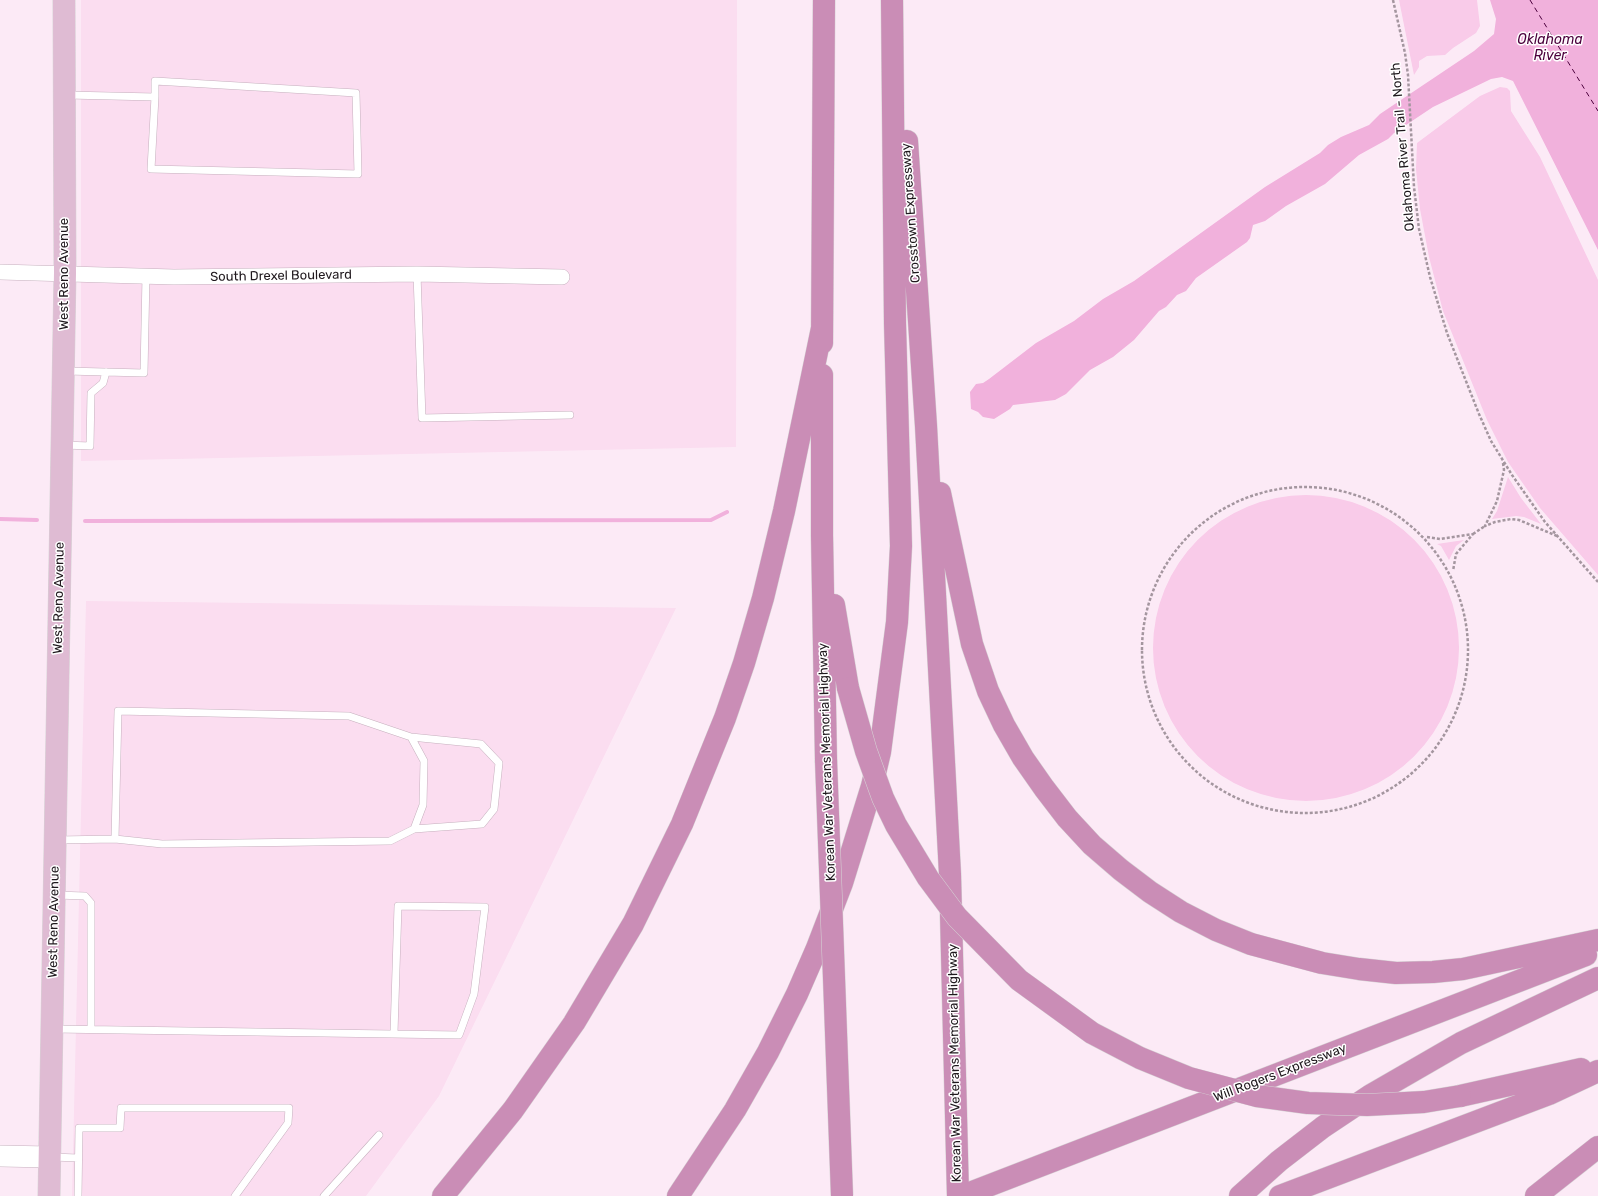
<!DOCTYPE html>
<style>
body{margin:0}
canvas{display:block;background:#fceaf6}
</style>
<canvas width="1598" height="1196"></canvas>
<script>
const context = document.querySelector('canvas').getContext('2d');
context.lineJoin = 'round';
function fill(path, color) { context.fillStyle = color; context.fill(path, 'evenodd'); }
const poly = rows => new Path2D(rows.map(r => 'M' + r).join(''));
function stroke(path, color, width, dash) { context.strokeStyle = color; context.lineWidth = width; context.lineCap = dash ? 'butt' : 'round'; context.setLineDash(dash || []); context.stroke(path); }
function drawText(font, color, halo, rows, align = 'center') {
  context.font = font + ' Rubik,sans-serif'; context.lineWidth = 3; context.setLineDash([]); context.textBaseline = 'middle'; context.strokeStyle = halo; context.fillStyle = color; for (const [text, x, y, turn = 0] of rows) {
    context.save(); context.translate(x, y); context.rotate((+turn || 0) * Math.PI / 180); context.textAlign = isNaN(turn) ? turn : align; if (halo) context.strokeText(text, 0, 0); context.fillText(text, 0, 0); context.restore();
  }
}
fill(poly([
 [81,0,737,0,736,447,81,461],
 [86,601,676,608,439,1096,366,1196,72,1196]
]), '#fbddf0');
fill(poly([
 [1399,0,1477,0,1480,26,1476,33,1453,48,1445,55,1427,56,1419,61,1419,67,1414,75],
 [1500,87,1507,88,1510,91,1511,111,1540,157,1598,280,1598,575,1540,508,1508,462,1487,420,1443,311,1429,257,1420,209,1416,169,1417,143,1480,96],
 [1508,477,1521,498,1541,524,1524,517,1516,516,1492,519,1497,511],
 '1153 648a153 153 0 1 1 306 0a153 153 0 1 1-306 0Z',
 [1464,540,1456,546,1449,560,1441,546,1437,544]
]), '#f9cbe9');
fill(poly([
 [1490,0,1598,0,1598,250,1513,81,1502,77,1491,79,1433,107,1394,133,1388,139,1359,155,1325,184,1286,206,1265,221,1253,225,1250,238,1247,242,1196,278,1186,291,1177,295,1166,307,1159,311,1134,340,1113,357,1090,370,1066,394,1055,400,1013,405,1010,409,994,419,983,417,978,412,971,409,970,392,976,384,983,383,989,379,1036,343,1074,321,1103,299,1134,281,1265,187,1320,153,1328,145,1341,137,1369,125,1380,114,1474,51,1494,34,1496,19]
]), '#f1b1dc');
stroke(poly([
 [0,519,37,520],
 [85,521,711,520,727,512]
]), '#f1b1dc', 4);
stroke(poly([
 [1530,0,1598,111]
]), '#4c013d', 1, [5, 4]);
const lane = poly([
 [67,95,155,97,151,169,358,174,356,93,155,81,155,97],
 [417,274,422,418,570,415],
 [66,371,144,373,146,276],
 [64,445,90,446,91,393,103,383,106,372],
 [411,737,481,744,499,763,494,809,482,824,414,829],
 [57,840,115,839,118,711,349,716,411,737,424,761,423,805,414,829,390,841,162,844,115,839],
 [56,895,85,896,91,903,91,1029],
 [54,1029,459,1035,474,994,485,907,398,906,394,1033],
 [52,1157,78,1158],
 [78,1196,79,1128,120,1128,121,1108,289,1108,288,1123,235,1196],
 [324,1196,379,1135]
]);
const street = poly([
 [0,272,174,277,417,274,562,277]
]);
const secondary = poly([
 [0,1156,49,1157]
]);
const primary = poly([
 [49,1196,65,273,64,0]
]);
const highway = poly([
 [907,141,926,426,950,874,958,1196],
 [822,343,824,0],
 [822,375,822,535,826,760],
 [940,493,972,644,988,691,1004,725,1023,758,1044,788,1067,818,1092,845,1121,870,1150,892,1181,912,1216,930,1251,944,1322,963,1359,969,1396,973,1433,972,1463,969,1598,940],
 [834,605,848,688],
 [1460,1096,1581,1069],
 [443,1196,513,1110,574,1023,633,924,682,824,725,718,744,663,763,598,784,511,822,328],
 [678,1196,735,1110,768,1052,797,994,817,948,842,883,872,786,880,752,897,622,901,546,895,323,892,0],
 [962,1196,1586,955],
 [1240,1196,1279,1161,1323,1127,1371,1095,1461,1043,1598,978],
 [1280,1196,1549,1094,1598,1071],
 [1536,1196,1598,1147]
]);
stroke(lane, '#c6b0be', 8);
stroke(street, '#c6b0be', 16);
stroke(secondary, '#c6b0be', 22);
stroke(primary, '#d7d5d6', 23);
stroke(highway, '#d7d5d6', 23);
stroke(poly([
 [1393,0,1405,53,1408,75,1414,187,1419,229,1430,277,1447,333,1479,414,1491,441,1512,475,1545,522,1598,582],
 [1503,463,1504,470,1497,501,1485,526,1495,522,1511,519,1519,520,1557,536],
 '1142 650a163 163 0 1 1 326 0a163 163 0 1 1-326 0Z',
 [1473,534,1485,526],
 [1427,537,1440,539,1473,534,1456,554,1453,571]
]), '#a4969f', 2.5, [3, 2]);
stroke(lane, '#fff', 7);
stroke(street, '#fff', 15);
stroke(secondary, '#fff', 21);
stroke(primary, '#dfbbd3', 22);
stroke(highway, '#ca8db6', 22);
const highwayBridge = poly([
 [848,688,866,751,883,798,896,825,928,878,957,917,1019,980,1092,1033,1140,1058,1189,1078,1257,1096,1308,1103,1367,1105,1424,1102,1460,1096],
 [826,760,842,1196]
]);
stroke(highwayBridge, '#d7d5d6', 23, []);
stroke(highwayBridge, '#ca8db6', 22);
drawText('13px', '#1f181d', '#fff', [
 ["Oklahoma River Trail - North",1403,147,-95],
 ["Crosstown Expressway",911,213,-94],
 ["West Reno Avenue",64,274,-90],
 ["South Drexel Boulevard",281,276,-1],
 ["West Reno Avenue",59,598,-89],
 ["Korean War Veterans Memorial Highway",827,762,-92],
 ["West Reno Avenue",54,922,-89],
 ["Korean War Veterans Memorial Highway",955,1063,-91],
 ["Will Rogers Expressway",1280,1073,-21]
]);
drawText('italic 14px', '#4c013d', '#fff', [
 ["Oklahoma",1550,40],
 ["River",1550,56]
]);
</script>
